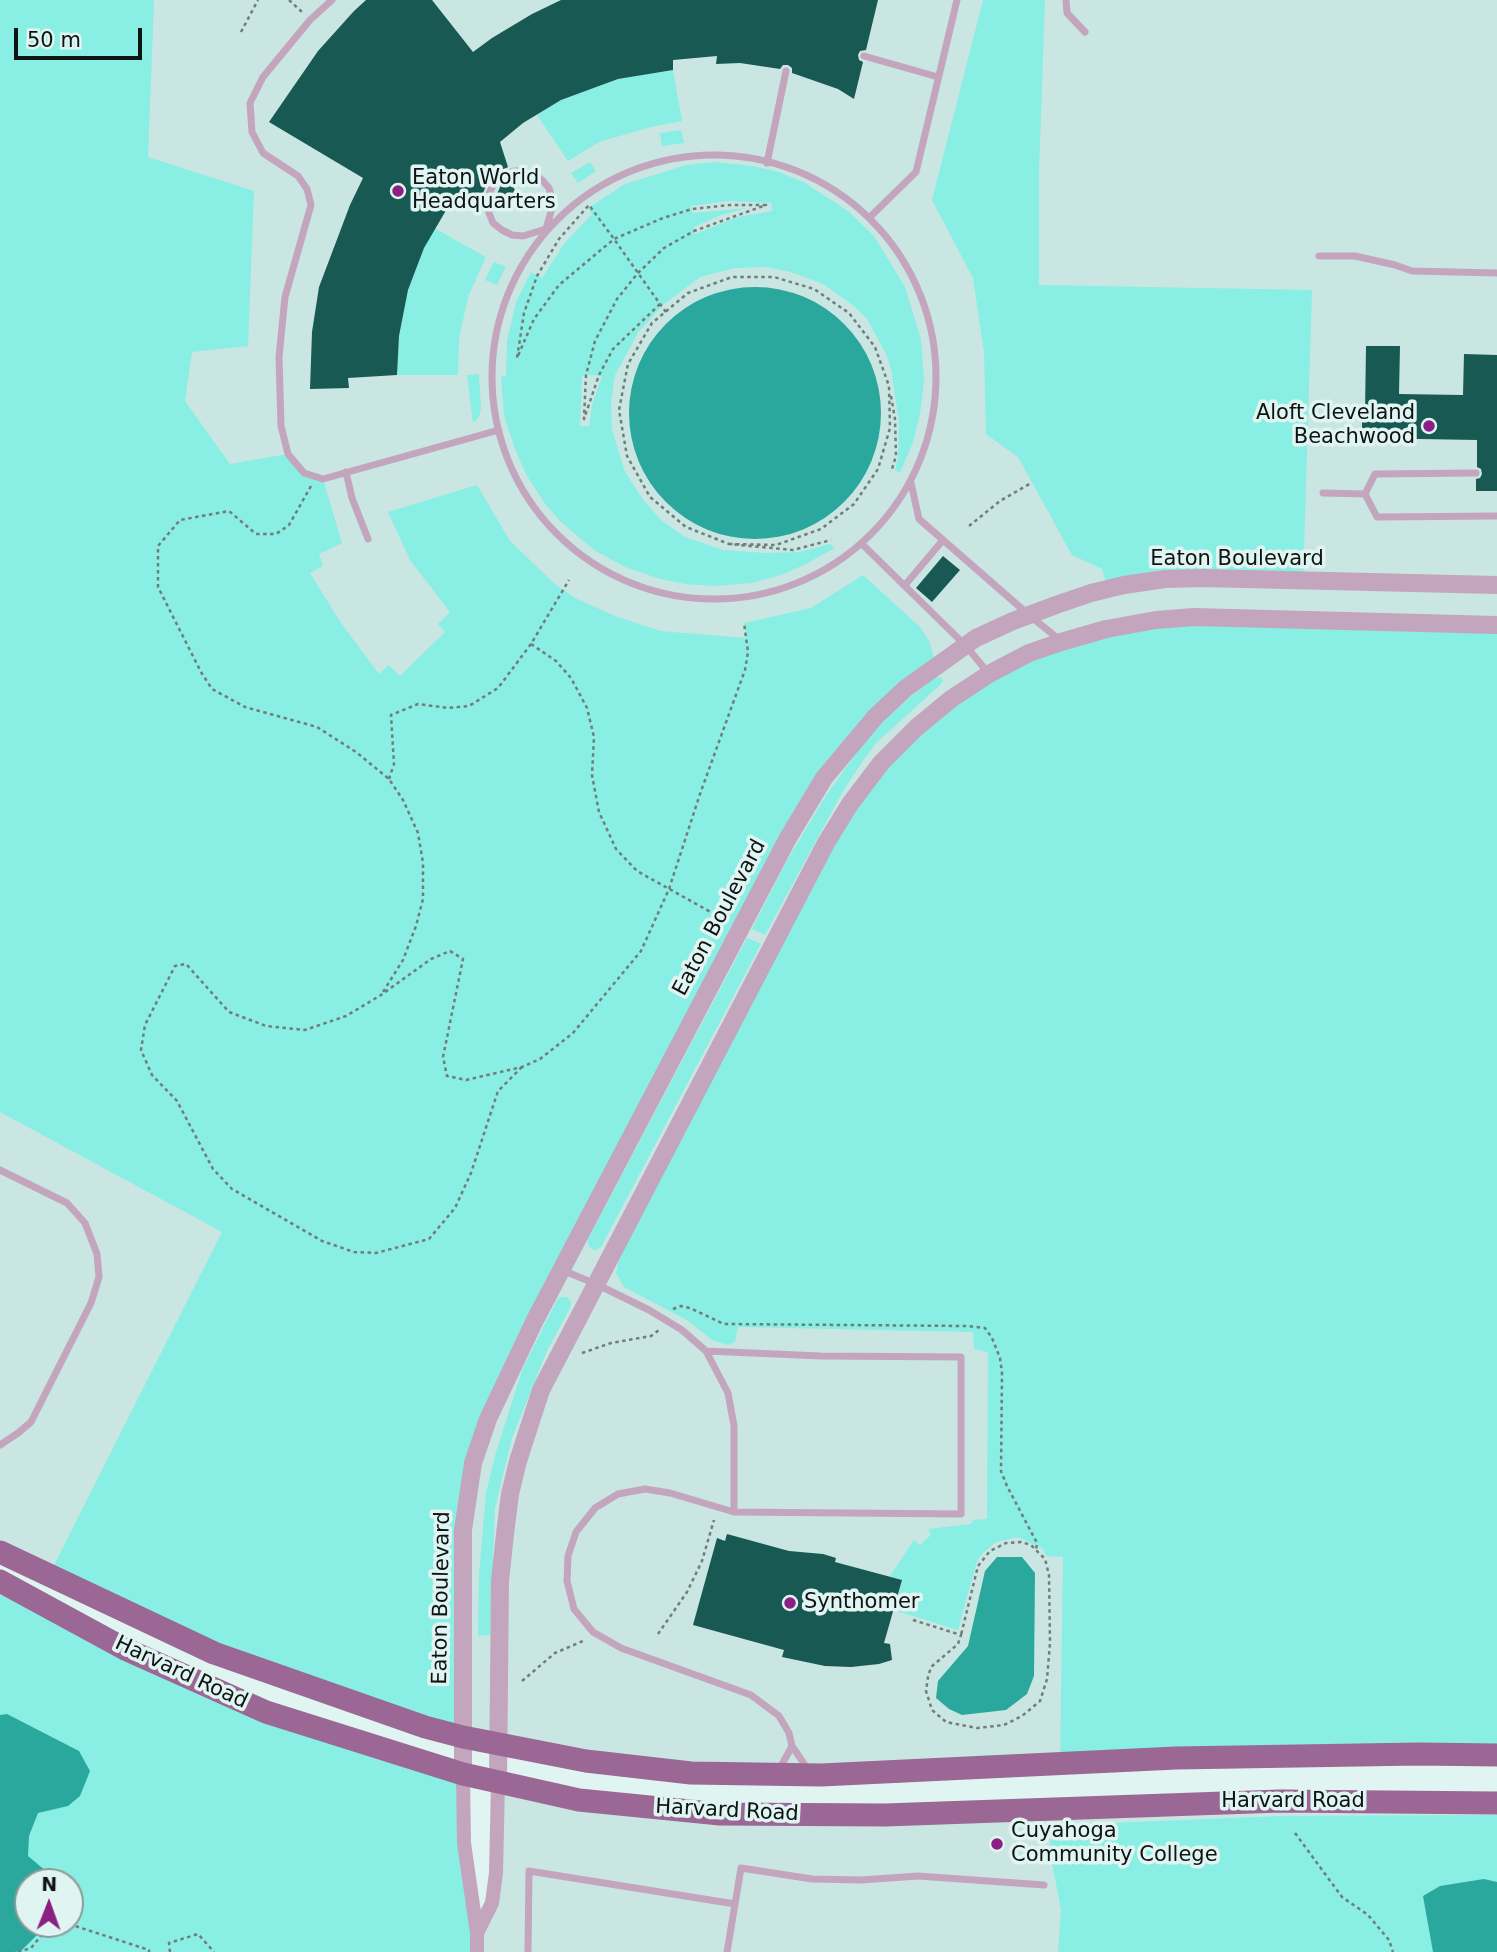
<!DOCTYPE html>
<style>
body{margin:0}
#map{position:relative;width:1497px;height:1952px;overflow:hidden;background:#e0f4f1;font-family:"DejaVu Sans",sans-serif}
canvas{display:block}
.north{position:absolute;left:14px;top:1868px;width:70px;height:70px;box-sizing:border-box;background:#e0f4f1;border:2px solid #8c9a98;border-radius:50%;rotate:1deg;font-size:19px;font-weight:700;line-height:28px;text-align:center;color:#0d1413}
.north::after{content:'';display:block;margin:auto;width:24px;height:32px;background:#8b1f83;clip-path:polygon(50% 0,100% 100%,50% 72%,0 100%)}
.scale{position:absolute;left:14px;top:28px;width:128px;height:32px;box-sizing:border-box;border:4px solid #0d1413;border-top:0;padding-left:9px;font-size:21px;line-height:24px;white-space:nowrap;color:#0d1413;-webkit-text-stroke:5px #e0f4f1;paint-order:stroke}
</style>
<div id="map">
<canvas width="1497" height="1952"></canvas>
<div class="north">N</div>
<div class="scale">50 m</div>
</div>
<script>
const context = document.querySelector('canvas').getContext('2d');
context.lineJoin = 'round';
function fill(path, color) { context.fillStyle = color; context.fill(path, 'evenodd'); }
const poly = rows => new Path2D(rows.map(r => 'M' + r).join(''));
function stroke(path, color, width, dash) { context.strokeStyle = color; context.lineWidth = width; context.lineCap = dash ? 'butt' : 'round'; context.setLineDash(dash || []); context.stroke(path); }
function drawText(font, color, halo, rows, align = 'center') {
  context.font = font + ' "DejaVu Sans",sans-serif'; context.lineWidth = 7; context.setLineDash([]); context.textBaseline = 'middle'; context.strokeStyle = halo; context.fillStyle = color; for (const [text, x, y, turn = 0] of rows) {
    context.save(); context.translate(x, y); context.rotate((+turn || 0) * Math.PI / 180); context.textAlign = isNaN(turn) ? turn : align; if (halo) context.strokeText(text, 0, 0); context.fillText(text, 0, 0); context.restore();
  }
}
fill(poly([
 [0,0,1497,0,1497,1755,821,1775,517,1748,0,1552],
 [498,1783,721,1814,1497,1803,1497,1952,477,1952,492,1903]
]), '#cae6e2');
fill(poly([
 [0,0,154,0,148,157,254,191,248,346,192,352,185,401,230,464,288,454,304,473,323,479,342,543,319,554,323,566,310,573,341,623,379,674,389,665,400,676,445,632,438,624,450,612,410,560,388,512,477,485,510,541,556,585,577,599,615,616,660,631,746,638,744,623,811,608,863,575,921,628,930,643,936,666,824,778,561,1270,473,1463,463,1737,425,1727,49,1575,222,1232,0,1112],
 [983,0,1045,0,1039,172,1039,285,1312,290,1303,582,1108,589,1102,569,1072,555,1018,457,986,434,984,352,973,278,932,200],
 [673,70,682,121,651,127,599,142,568,161,537,115,561,100,618,79],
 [681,130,684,143,662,146,660,133],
 [590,162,596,171,578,183,571,173],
 [715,162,752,166,779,172,805,183,848,211,874,236,905,287,921,339,924,381,920,414,913,442,900,473,895,470,898,458,899,422,891,369,887,356,867,319,854,306,823,284,791,272,766,267,735,268,700,277,664,304,639,331,615,375,611,402,612,430,625,472,644,501,661,520,685,537,723,550,766,553,799,552,830,544,835,548,804,565,781,575,751,583,715,586,685,584,660,579,625,567,594,550,561,522,546,505,527,476,515,449,504,415,501,376,506,376,507,341,516,302,531,272,542,278,564,244,592,214,588,208,625,184,686,165],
 [729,201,771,203,772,211,738,217,695,234,694,227,721,215,747,208,692,213,691,206],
 [590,375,602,376,592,405,589,426,580,426,582,376],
 [434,228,486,257,468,297,459,339,458,375,397,375,399,336,408,290,424,248],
 [494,262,506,267,497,285,485,280],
 [479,374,481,408,479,417,473,423,467,375],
 [1156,620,1497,625,1497,1755,1060,1764,1063,1557,1046,1556,1043,1549,1018,1537,996,1542,983,1553,977,1561,958,1630,894,1610,902,1580,890,1576,914,1540,920,1545,931,1535,928,1529,971,1524,973,1520,987,1519,988,1352,974,1349,973,1332,738,1327,735,1342,728,1345,712,1340,687,1320,624,1287,616,1273,619,1259,626,1246,618,1242,826,843,881,763,989,674],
 [938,677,942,678,943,681,940,685,876,743,862,762,842,793,765,935,752,929,785,864,825,797,866,740,889,715,932,679],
 [747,938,761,944,601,1247,596,1250,591,1249,588,1244,588,1239],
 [561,1297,567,1297,571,1302,570,1308,547,1351,512,1438,495,1508,490,1635,478,1636,479,1575,486,1493,496,1452,523,1368,557,1300],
 [0,1581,125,1649,463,1774,477,1952,0,1952],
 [28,1882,70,1882,70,1924,28,1924],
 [1497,1815,1497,1952,1058,1952,1061,1910,1050,1852,1050,1842,1062,1825,1280,1816]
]), '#89eee3');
fill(poly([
 '629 413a126 126 0 1 1 252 0a126 126 0 1 1-252 0Z',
 [997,1557,1022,1557,1035,1573,1034,1676,1027,1694,1006,1710,962,1715,949,1709,936,1698,938,1681,968,1646,985,1571],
 [7,1714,79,1751,90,1771,80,1796,68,1806,38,1813,29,1836,28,1856,59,1882,28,1882,28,1924,48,1924,21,1951,14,1952,0,1952,0,1715],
 [1484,1879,1497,1882,1497,1952,1433,1952,1423,1896,1440,1886]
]), '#2ba89d');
fill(poly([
 [366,0,432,0,473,52,492,38,532,14,561,0,878,0,866,50,860,51,858,55,859,60,863,62,854,99,838,89,792,73,792,68,788,65,783,65,780,69,740,63,716,64,717,56,673,60,673,70,618,79,561,100,523,123,500,142,508,167,491,177,485,188,481,199,455,195,424,248,408,290,399,336,397,375,348,378,349,388,310,389,312,332,319,287,350,205,363,178,269,122,318,51,354,11],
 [511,179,516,194,514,200,504,202,494,201,501,185],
 [1366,346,1400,346,1399,394,1463,395,1464,354,1497,355,1497,491,1476,491,1476,479,1480,478,1482,474,1481,469,1477,467,1477,440,1362,438,1362,413,1365,413],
 [943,556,960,570,932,602,916,588],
 [727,1534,789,1551,823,1554,836,1558,835,1562,902,1580,884,1643,890,1644,892,1660,879,1664,851,1667,825,1666,782,1657,784,1650,693,1625,717,1538,725,1541]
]), '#195953');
stroke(poly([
 [289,0,302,12],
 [241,32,258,0],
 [660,304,613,349,599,375,584,419,586,375,595,341,617,299,638,273,664,248,694,231,766,205,730,205,692,209,663,218,614,239,559,285,534,319,517,358,524,313,537,276,559,239,589,205,614,239,638,273,660,304,666,312],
 [891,396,895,419,896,456,891,472],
 [311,486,289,525,276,534,256,534,229,511,180,520,158,546,158,587,201,672,212,689,245,707,317,727,356,752,389,779,403,800,418,833,423,863,423,899,416,926,403,960,383,992],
 [969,526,1000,501,1031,483],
 [729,544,776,545,821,529,854,504,878,469,890,428,889,386,875,347,849,313,814,289,774,277,732,277,688,293,652,323,628,364,619,410,627,456,650,497,686,527,729,544,793,550,831,540],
 [531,644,556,661,571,678,587,708,594,737,592,775,599,812,616,849,637,871,725,920],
 [389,779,394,764,391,715,418,704,448,708,469,706,498,688,531,644,569,580],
 [522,1067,498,1091,471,1173,455,1208,429,1239,376,1253,354,1252,322,1241,232,1189,213,1169,177,1101,152,1075,141,1050,145,1025,175,966,186,964,229,1012,266,1026,305,1030,346,1016,381,995,431,959,450,951,463,959,443,1057,447,1076,466,1080,522,1067,540,1059,573,1033,641,951,669,889,700,794,745,670,748,652,744,623],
 [673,1309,681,1306,690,1308,724,1324,967,1326,985,1328,992,1338,1000,1358,1002,1373,1001,1471,1007,1486,1037,1543,1036,1550],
 [582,1353,611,1343,651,1336,659,1330],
 [913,1620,961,1635,958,1644,931,1667,928,1677,926,1691,932,1710,946,1722,977,1728,1004,1725,1022,1716,1040,1701,1047,1679,1050,1643,1049,1575,1045,1559,1031,1545,1021,1542,1006,1543,990,1551,978,1566,961,1635],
 [658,1634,687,1592,702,1561,714,1520],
 [522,1681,555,1653,583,1641],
 [1295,1833,1342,1897,1368,1915,1389,1940,1393,1952],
 [69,1924,149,1950,149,1952],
 [18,1952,31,1948,51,1924],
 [170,1952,169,1943,198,1934,214,1952]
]), '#707d7b', 2.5, [3.5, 3.5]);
stroke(poly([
 [332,0,310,20,263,77,250,103,252,132,263,153,298,176,307,189,311,205,285,297,279,357,281,426,288,454,304,473,323,479,499,430],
 [1066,0,1067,13,1085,32],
 [864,56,938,77],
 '492 377a222 222 0 1 1 444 0a222 222 0 1 1-444 0Z',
 [767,163,786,71],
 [514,171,524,171,534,174,542,180,549,188,552,198,552,208,546,229,523,236,512,235,502,230,493,223,489,213,487,202,490,191,496,181,504,175,514,171],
 [870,217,916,172,957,0],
 [1319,256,1355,256,1395,265,1412,271,1497,273],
 [346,472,352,498,368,539],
 [911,483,919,519,1029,615,1061,641],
 [1323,493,1365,494,1377,517,1497,516],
 [1365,494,1375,474,1476,473],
 [862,544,966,646,989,674],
 [905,585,943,540],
 [0,1170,67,1203,85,1223,97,1254,99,1277,91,1303,31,1422,18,1433,0,1445],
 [562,1270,596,1284,649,1310,682,1330,706,1351,821,1356,961,1357,961,1514,734,1512,670,1493,645,1489,618,1494,595,1508,576,1532,568,1556,567,1581,574,1609,593,1632,621,1648,751,1695,779,1716,789,1733,792,1746,809,1771],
 [706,1351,728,1393,734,1426,734,1512],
 [779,1770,792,1746],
 [528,1952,529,1871,735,1904],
 [727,1952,741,1868,812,1879,861,1880,918,1876,1044,1885]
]), '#c3a5be', 7);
stroke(poly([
 [463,1774,464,1843,477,1933,477,1952],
 [477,1933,492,1903,496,1873,498,1783]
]), '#c3a5be', 14);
stroke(poly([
 [463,1774,463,1530,473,1463,488,1419,535,1320,788,838,824,778,876,716,906,688,976,638,1013,621,1056,605,1091,593,1124,585,1165,579,1202,578,1497,585],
 [498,1783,500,1581,505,1534,510,1494,518,1461,541,1390,826,843,850,804,881,763,916,728,951,699,989,674,1029,653,1061,642,1106,629,1156,620,1194,617,1497,625]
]), '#c3a5be', 18);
stroke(poly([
 [0,1552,214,1653,425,1727,463,1737,586,1761,691,1773,821,1775,1176,1758,1419,1754,1497,1755],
 [0,1581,125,1649,266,1712,463,1774,579,1800,720,1814,885,1815,1280,1801,1497,1803]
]), '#9b6794', 23);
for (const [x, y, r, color] of [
 [398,191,7,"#8b1f83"],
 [1429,426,7,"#8b1f83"],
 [790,1603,7,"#8b1f83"],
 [997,1844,7,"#8b1f83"]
]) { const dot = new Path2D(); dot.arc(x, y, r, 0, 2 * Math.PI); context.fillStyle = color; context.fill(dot); stroke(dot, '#e0f4f1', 2.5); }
drawText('21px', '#0d1413', '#e0f4f1', [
 ["Eaton World",412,179],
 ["Headquarters",412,203],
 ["Aloft Cleveland",1415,414,"right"],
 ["Beachwood",1415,438,"right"],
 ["Synthomer",804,1603],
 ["Cuyahoga",1011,1832],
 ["Community College",1011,1856]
], 'left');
drawText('21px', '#0d1413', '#e0f4f1', [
 ["Eaton Boulevard",1237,560],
 ["Eaton Boulevard",720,918,-62],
 ["Eaton Boulevard",442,1598,-89],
 ["Harvard Road",181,1673,25],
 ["Harvard Road",1293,1802],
 ["Harvard Road",727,1811,3]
]);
</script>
